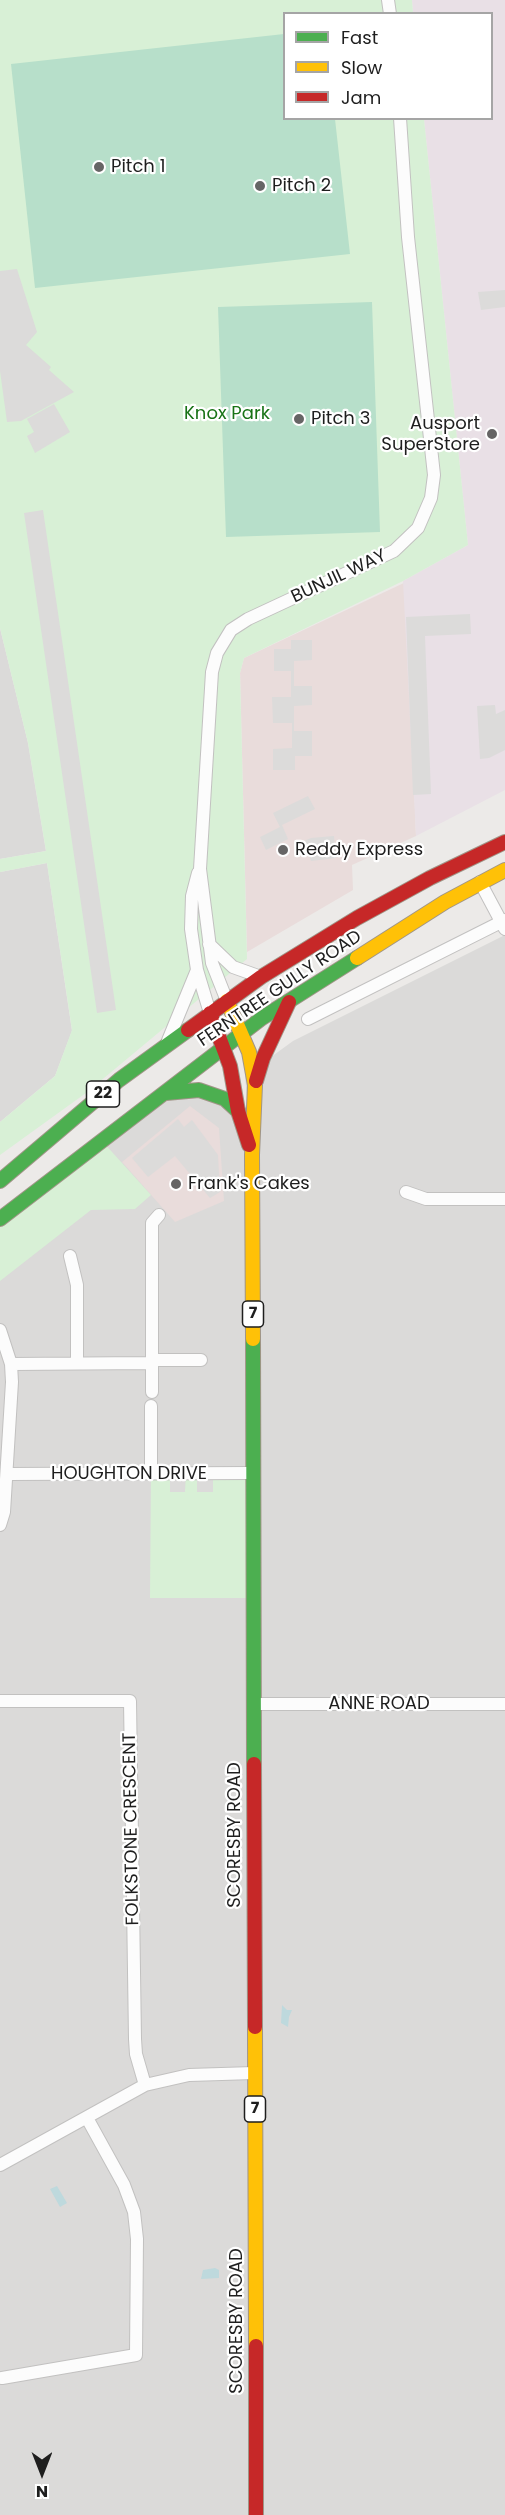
<!DOCTYPE html>
<style>
body{margin:0}
#map{position:relative;width:505px;height:2515px;overflow:hidden;background:#eceae8;font-family:Poppins,sans-serif}
canvas{display:block}
.legend{position:absolute;left:283px;top:12px;width:210px;height:108px;box-sizing:border-box;background:#fff;border:2px solid #a5a5a5;margin:0;padding:8px 10px;list-style:none;font-size:18px;color:#1e1e1e}
.legend li{display:flex;align-items:center;gap:12px;height:30px}
.legend b{width:30px;border:2px solid #a5a5a5}
.north{position:absolute;left:12px;top:2443px;width:60px;height:60px;-webkit-text-stroke:4px #fff;paint-order:stroke;rotate:180deg;font-size:16px;font-weight:700;line-height:24px;text-align:center;color:#1e1e1e}
.north::after{content:'';display:block;margin:auto;width:21px;height:27px;background:#1e1e1e;clip-path:polygon(50% 0,100% 100%,50% 72%,0 100%)}
</style>
<div id="map">
<canvas width="505" height="2515"></canvas>
<ul class="legend">
<li><b style="height:8px;background:#4caf50"></b>Fast</li>
<li><b style="height:8px;background:#ffc107"></b>Slow</li>
<li><b style="height:8px;background:#c62828"></b>Jam</li>
</ul>
<div class="north">N</div>
</div>
<script>
const context = document.querySelector('canvas').getContext('2d');
context.lineJoin = 'round';
function fill(path, color) { context.fillStyle = color; context.fill(path, 'evenodd'); }
const poly = rows => new Path2D(rows.map(r => 'M' + r).join(''));
function stroke(path, color, width, dash) { context.strokeStyle = color; context.lineWidth = width; context.lineCap = dash ? 'butt' : 'round'; context.setLineDash(dash || []); context.stroke(path); }
function drawText(font, color, halo, rows, align = 'center') {
  context.font = font + ' Poppins,sans-serif'; context.lineWidth = 4.5; context.setLineDash([]); context.textBaseline = 'middle'; context.strokeStyle = halo; context.fillStyle = color; for (const [text, x, y, turn = 0] of rows) {
    context.save(); context.translate(x, y); context.rotate((+turn || 0) * Math.PI / 180); context.textAlign = isNaN(turn) ? turn : align; if (halo) context.strokeText(text, 0, 0); context.fillText(text, 0, 0); context.restore();
  }
}
fill(poly([
 [0,628,28,743,46,851,0,859],
 [47,863,72,1031,55,1076,0,1122,0,872],
 [505,935,505,2515,0,2515,0,1219,166,1093,225,1099,252,1153,245,1076,293,1041]
]), '#dbdad9');
fill(poly([
 [406,582,416,836,352,865,353,890,247,952,240,673,244,658],
 [190,1106,219,1128,224,1201,175,1222,122,1162]
]), '#e9dcdb');
fill(poly([
 [412,0,505,0,505,790,416,836,403,581,468,545,424,119,492,118,492,14,413,13]
]), '#e9e0e6');
fill(poly([
 [0,0,412,0,413,13,284,14,284,118,424,119,468,545,403,581,244,658,240,673,247,959,86,1093,0,1155,0,1122,55,1076,72,1030,47,863,0,872,0,859,46,851,28,743,0,628],
 [103,1142,151,1195,135,1209,91,1210,0,1281,0,1221],
 [151,1473,252,1473,252,1598,150,1598]
]), '#d8f0d6');
fill(poly([
 [284,34,284,118,335,119,350,254,35,288,11,64],
 [372,302,380,532,226,537,218,307]
]), '#b7dfca');
fill(poly([
 [17,269,37,332,26,345,51,367,49,370,74,392,21,421,7,422,0,371,0,271],
 [505,290,505,307,481,310,478,292],
 [54,404,70,432,35,453,27,436,34,432,27,419],
 [43,510,116,1010,97,1013,24,513],
 [470,614,471,634,425,636,431,794,413,795,406,617],
 [291,640,312,640,312,660,294,661,294,686,312,686,312,705,294,706,294,731,312,731,312,756,295,756,295,770,273,770,273,749,292,748,292,723,273,723,272,697,291,697,291,671,274,671,274,649,291,649],
 [495,705,496,714,505,710,505,750,489,758,480,759,477,706],
 [308,796,315,809,282,825,288,839,266,850,260,837,280,827,273,813],
 [334,836,336,858,311,861,304,841,311,838],
 [178,1119,184,1127,192,1120,218,1155,220,1192,210,1198,175,1156,148,1177,132,1158],
 [170,1472,186,1472,185,1492,170,1492],
 [213,1472,213,1492,197,1492,197,1473]
]), '#dcdbda');
fill(poly([
 [282,2005,287,2010,292,2010,289,2017,288,2027,281,2023],
 [57,2186,67,2203,60,2207,50,2189],
 [215,2268,219,2270,219,2278,201,2279,203,2270]
]), '#bed9dd');
const street = poly([
 [388,0,390,14],
 [198,873,192,896,191,929,197,970,210,1013],
 [480,882,505,929],
 [209,944,233,967,261,977],
 [227,1001,212,963,200,869,212,672,217,653,231,630,248,619,394,551,418,528,431,498,434,475,408,237,400,118],
 [308,1019,505,920],
 [167,1043,197,970],
 [406,1192,426,1199,505,1199],
 [70,1256,77,1285,77,1363],
 [0,1330,11,1364,12,1382,4,1512,0,1525],
 [152,1360,201,1360],
 [11,1364,152,1363],
 [152,1392,152,1223,159,1215],
 [151,1473,151,1406],
 [7,1474,252,1473],
 [0,1701,130,1701,135,2039,136,2054,145,2085],
 [253,1704,505,1704],
 [0,2165,145,2085,189,2075,254,2073],
 [2,2378,136,2355,137,2239,134,2212,124,2185,87,2118]
]);
const fast = poly([
 [166,1093,199,1090,225,1099,238,1111],
 [0,1181,119,1080,188,1030],
 [0,1219,262,1018,357,958],
 [253,1339,254,1764]
]);
const slow = poly([
 [357,958,445,902,505,870],
 [227,1001,249,1052,255,1085,252,1155,253,1339],
 [255,2027,256,2346]
]);
const jam = poly([
 [210,1013,230,1066,238,1111,249,1145],
 [188,1030,261,977,357,918,430,878,505,842],
 [256,1081,263,1058,289,1002],
 [254,1764,255,2027],
 [256,2346,256,2515]
]);
stroke(street, '#c2c1c0', 14);
stroke(fast, '#a09587', 16);
stroke(slow, '#a09587', 16);
stroke(jam, '#a09587', 16);
stroke(street, '#fcfcfc', 12);
stroke(fast, '#4caf50', 14);
stroke(slow, '#ffc107', 14);
stroke(jam, '#c62828', 14);
for (const [x, y, r, color] of [
 [99,167,6,"#666565"],
 [260,186,6,"#666565"],
 [299,419,6,"#666565"],
 [492,434,6,"#666565"],
 [283,850,6,"#666565"],
 [176,1184,6,"#666565"]
]) { const dot = new Path2D(); dot.arc(x, y, r, 0, 2 * Math.PI); context.fillStyle = color; context.fill(dot); stroke(dot, '#fff', 2); }
for (const [x, y, w] of [
 [103,1094,33],
 [253,1314,21],
 [255,2109,21]
]) { const box = new Path2D(); box.roundRect(x - w / 2, y - 13, w, 26, 4.5); context.fillStyle = '#fff'; context.fill(box); stroke(box, '#1e1e1e', 1.5); }
drawText('bold 16px', '#1e1e1e', null, [
 ["22",103,1094],
 ["7",253,1314],
 ["7",255,2109]
]);
drawText('18px', '#1e1e1e', '#fff', [
 ["Pitch 1",111,167],
 ["Pitch 2",272,186],
 ["Pitch 3",311,419],
 ["Ausport",480,424,"right"],
 ["SuperStore",480,445,"right"],
 ["Reddy Express",295,850],
 ["Frank's Cakes",188,1184]
], 'left');
drawText('18px', '#187316', '#fff', [
 ["Knox Park",227,414]
]);
drawText('18px', '#1e1e1e', '#fff', [
 ["BUNJIL WAY",339,577,-25],
 ["FERNTREE GULLY ROAD",280,989,-34],
 ["HOUGHTON DRIVE",129,1474],
 ["ANNE ROAD",379,1704],
 ["FOLKSTONE CRESCENT",132,1829,-91],
 ["SCORESBY ROAD",235,1835,-90],
 ["SCORESBY ROAD",237,2321,-90]
]);
</script>
